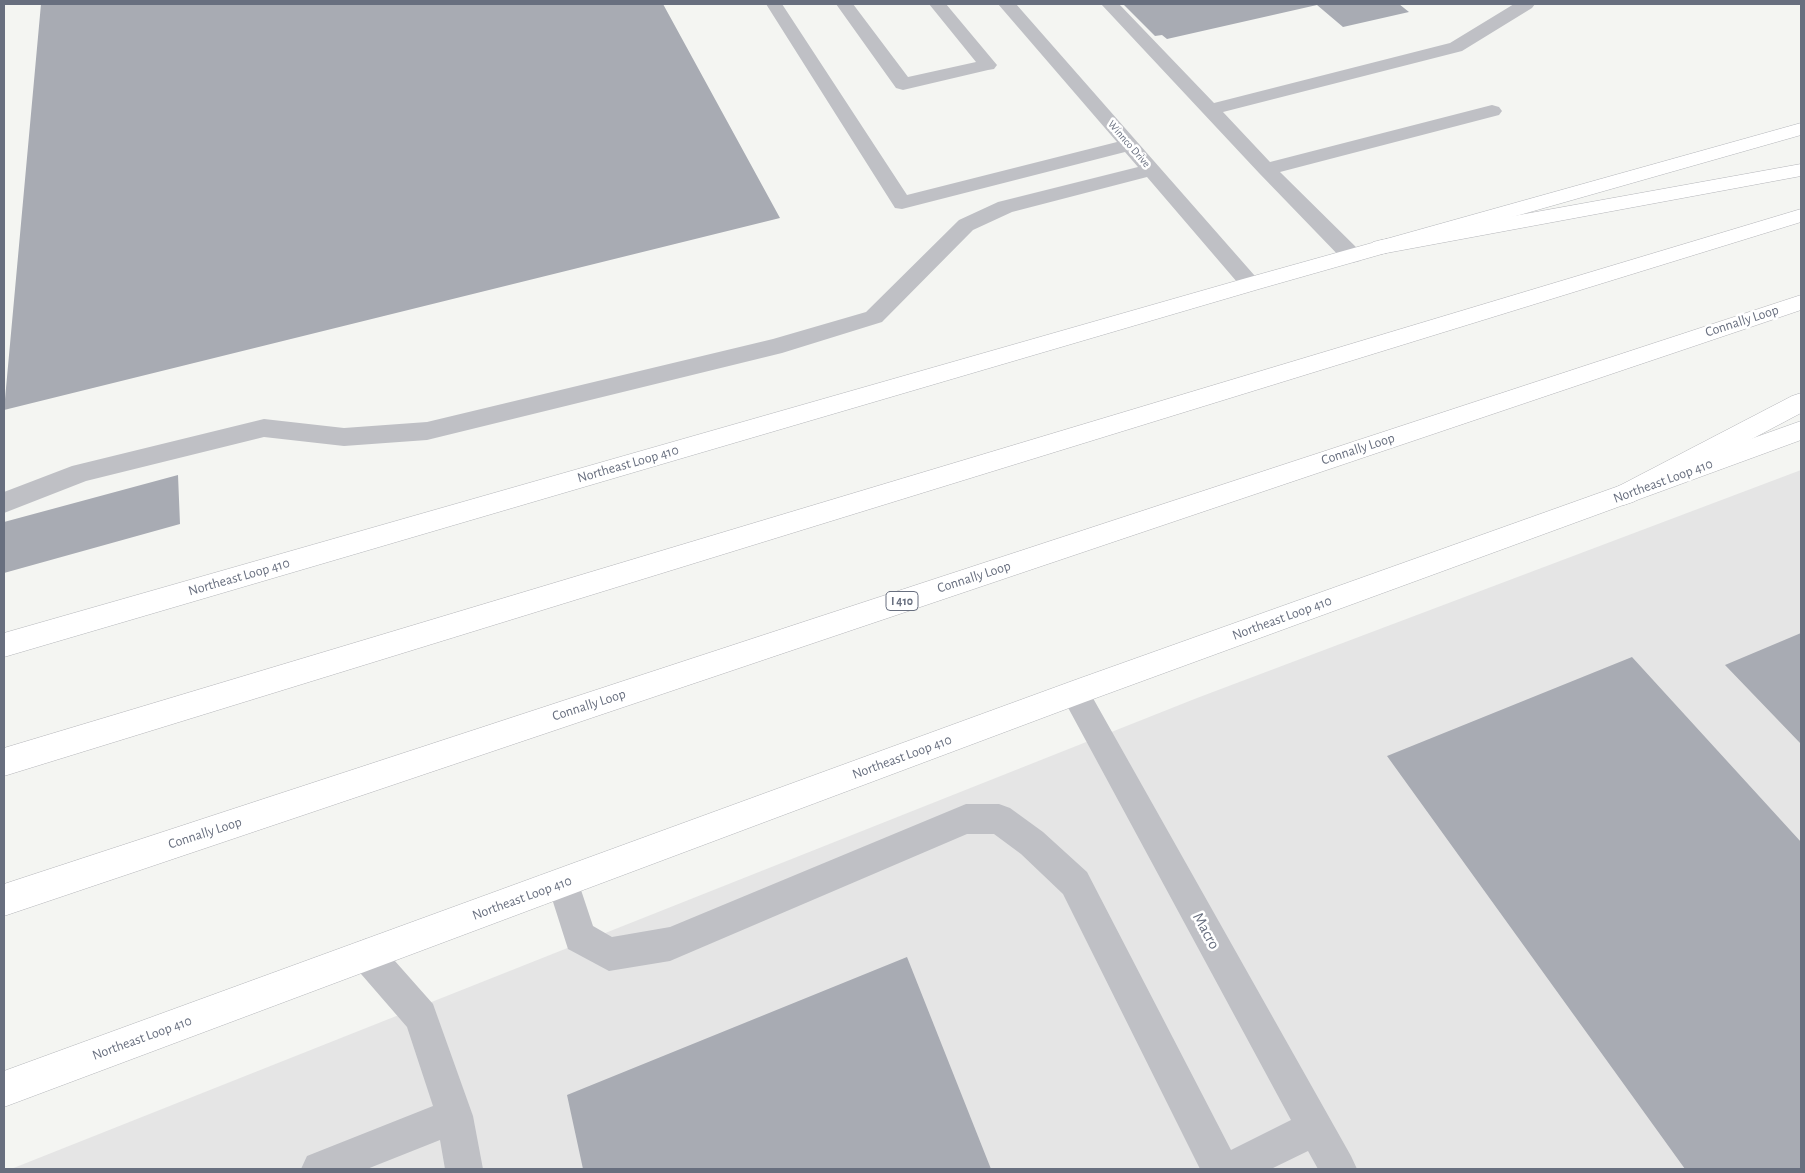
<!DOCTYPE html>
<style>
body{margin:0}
#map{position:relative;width:1805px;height:1173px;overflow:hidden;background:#f4f5f2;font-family:"Alegreya Sans",sans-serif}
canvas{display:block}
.frame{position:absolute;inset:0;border:5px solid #686f7f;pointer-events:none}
</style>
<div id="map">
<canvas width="1805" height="1173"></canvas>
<div class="frame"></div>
</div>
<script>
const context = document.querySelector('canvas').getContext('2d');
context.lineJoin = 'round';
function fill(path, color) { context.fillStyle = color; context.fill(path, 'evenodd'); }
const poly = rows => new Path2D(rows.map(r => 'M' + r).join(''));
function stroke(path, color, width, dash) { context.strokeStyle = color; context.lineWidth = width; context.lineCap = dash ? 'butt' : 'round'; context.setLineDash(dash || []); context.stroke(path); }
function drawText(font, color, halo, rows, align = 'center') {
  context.font = font + ' "Alegreya Sans",sans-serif'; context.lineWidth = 5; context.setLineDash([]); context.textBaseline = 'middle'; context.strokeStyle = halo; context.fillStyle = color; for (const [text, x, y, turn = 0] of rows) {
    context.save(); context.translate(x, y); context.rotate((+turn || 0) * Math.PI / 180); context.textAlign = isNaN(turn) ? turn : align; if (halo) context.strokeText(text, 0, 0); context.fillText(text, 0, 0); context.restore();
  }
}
fill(poly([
 [1801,470,1801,1169,11,1169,1197,698]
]), '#e5e5e5');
fill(poly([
 [41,4,663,4,780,218,4,410],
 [1123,4,1399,4,1409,12,1343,27,1317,5,1167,39,1162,35,1155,36],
 [178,475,180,524,4,573,4,522],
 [1801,633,1801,744,1725,665],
 [1632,657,1801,842,1801,1169,1685,1169,1387,756],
 [907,957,991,1169,583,1169,567,1095]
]), '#a8abb3');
const major = poly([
 [1801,123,1801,135,1259,289,4,657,4,633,1243,279,1801,123],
 [1801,421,1801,440,1085,702,4,1107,4,1071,1075,680,1801,421]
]);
const highway = poly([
 [1801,164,1801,176,1381,254,1373,252,1370,247,1373,242,1381,240,1801,164],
 [1801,209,1801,222,4,776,4,748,1801,209],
 [1801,295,1801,310,4,916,4,884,1801,295],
 [1801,393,1801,413,1633,502,1624,505,1615,502,1611,495,1615,488,1792,396,1801,393]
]);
stroke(major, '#b4b6ba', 1);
stroke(highway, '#b4b5b9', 1);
fill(poly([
 [766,4,782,4,907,195,1117,142,998,4,1016,4,1262,284,1259,289,1251,291,1243,289,1147,177,1012,212,973,230,882,322,782,353,427,440,344,446,264,437,86,481,4,513,4,492,72,466,264,419,344,428,427,422,773,339,866,312,959,220,998,202,1138,167,1125,152,902,209,895,208,766,4],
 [836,4,853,4,908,77,976,62,929,4,946,4,997,65,994,69,988,70,903,90,896,88,836,4],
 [1101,4,1119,4,1214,103,1450,43,1514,4,1535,4,1532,8,1462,51,1223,112,1270,162,1492,105,1499,107,1502,111,1499,115,1280,172,1360,251,1363,256,1360,261,1352,263,1344,261,1259,173,1101,4],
 [1075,680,1085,684,1351,1156,1357,1169,1318,1169,1308,1151,1271,1169,1200,1169,1063,894,1021,854,994,834,967,834,670,961,609,971,568,949,547,883,551,872,563,867,575,872,593,926,612,937,670,927,966,804,999,804,1010,808,1043,832,1087,872,1231,1150,1291,1120,1065,702,1060,693,1065,684,1075,680],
 [367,938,379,943,433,1004,473,1116,483,1169,445,1169,440,1140,367,1169,301,1169,307,1156,433,1106,407,1027,355,967,350,955,355,943,367,938]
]), '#bfc0c5');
fill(major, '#fff');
fill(highway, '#fff');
drawText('11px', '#686f7f', '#fff', [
 ["Winnco Drive",1129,144,49]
]);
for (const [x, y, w] of [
 [902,601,32]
]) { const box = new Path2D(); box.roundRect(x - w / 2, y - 9.5, w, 19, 4); context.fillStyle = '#fff'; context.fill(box); stroke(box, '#686f7f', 1); }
drawText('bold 12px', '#686f7f', null, [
 ["I 410",902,601]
]);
drawText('14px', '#686f7f', '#fff', [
 ["Connally Loop",1742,321,-18],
 ["Connally Loop",1358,449,-18],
 ["Northeast Loop 410",628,464,-16],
 ["Northeast Loop 410",1663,481,-20],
 ["Northeast Loop 410",239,577,-16],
 ["Connally Loop",974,577,-18],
 ["Northeast Loop 410",1282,618,-20],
 ["Connally Loop",589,705,-18],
 ["Northeast Loop 410",902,757,-20],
 ["Connally Loop",205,833,-18],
 ["Northeast Loop 410",522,898,-20],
 ["Northeast Loop 410",142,1038,-20]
]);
drawText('16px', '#686f7f', '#fff', [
 ["Macro",1206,931,61]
]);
</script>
